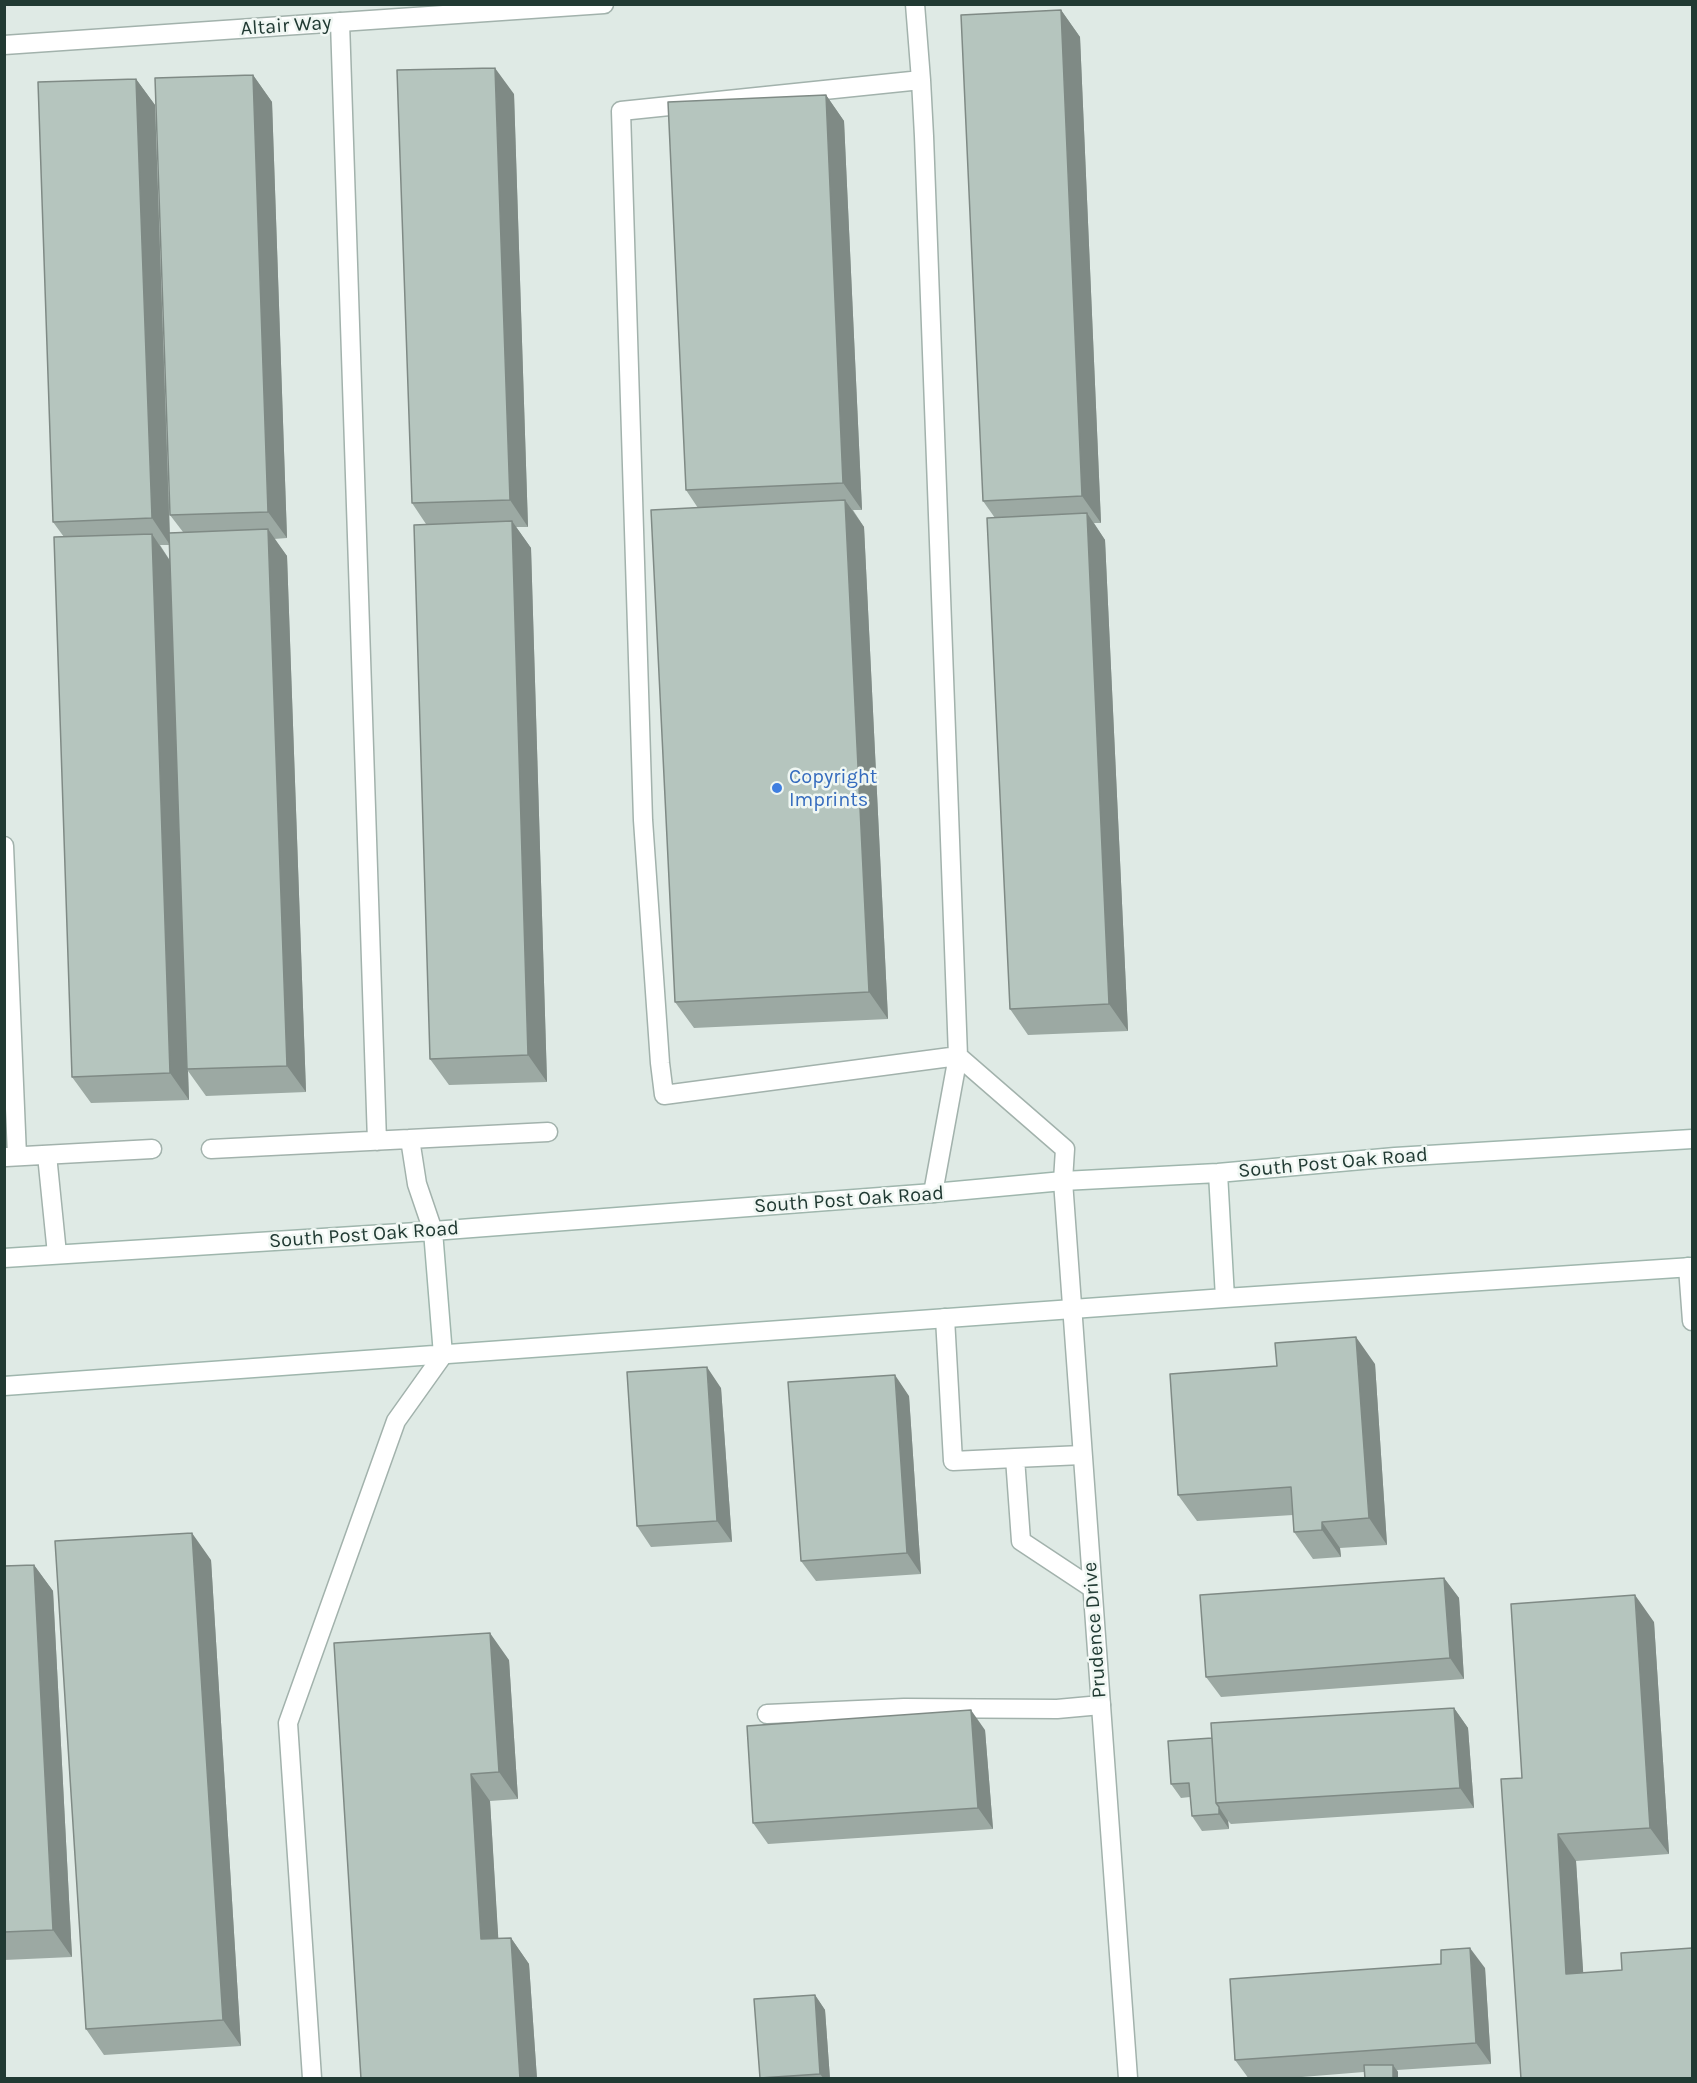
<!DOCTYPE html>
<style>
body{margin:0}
#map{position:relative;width:1697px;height:2083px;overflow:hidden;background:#dfeae5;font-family:Karla,sans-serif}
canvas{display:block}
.frame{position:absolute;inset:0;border:6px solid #213a33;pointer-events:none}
</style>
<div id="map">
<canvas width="1697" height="2083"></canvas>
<div class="frame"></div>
</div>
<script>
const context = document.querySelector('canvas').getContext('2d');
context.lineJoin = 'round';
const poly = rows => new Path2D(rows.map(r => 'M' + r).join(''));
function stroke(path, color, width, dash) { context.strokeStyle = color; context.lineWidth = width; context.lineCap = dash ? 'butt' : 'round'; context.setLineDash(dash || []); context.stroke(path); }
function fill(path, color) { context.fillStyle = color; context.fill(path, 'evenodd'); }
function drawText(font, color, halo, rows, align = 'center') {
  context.font = font + ' Karla,sans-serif'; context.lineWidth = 5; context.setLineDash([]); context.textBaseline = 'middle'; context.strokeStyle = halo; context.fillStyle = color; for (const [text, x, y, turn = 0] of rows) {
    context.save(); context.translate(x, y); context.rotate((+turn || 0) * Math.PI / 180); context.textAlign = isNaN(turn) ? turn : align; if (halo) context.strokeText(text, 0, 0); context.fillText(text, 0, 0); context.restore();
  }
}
const lane = poly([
 [915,4,921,80],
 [340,22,377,1141],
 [4,846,17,1156],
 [410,1139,417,1184,433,1231],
 [211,1149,548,1132],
 [47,1155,57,1254],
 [6,1157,152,1149],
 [933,1193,958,1056,924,136,921,80,621,111,643,820,660,1063,664,1095,958,1056,1065,1149,1063,1181],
 [1688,1267,1692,1321],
 [945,1318,953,1461,1015,1458,1021,1541,1092,1588],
 [1015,1458,1082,1455],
 [767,1714,904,1708,1057,1709,1101,1705],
 [312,2078,288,1723,396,1421,443,1355]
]);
const street = poly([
 [4,45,604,4],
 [1063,1181,1128,2078]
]);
const secondary = poly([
 [1218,1173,1225,1298],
 [433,1231,443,1355],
 [4,1258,433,1231,933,1193,1063,1181,1218,1173,1395,1157,1692,1139],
 [4,1386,1225,1298,1692,1267]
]);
stroke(lane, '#a2b2ac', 21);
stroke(street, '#a2b2ac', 21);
stroke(secondary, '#9fb6ad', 21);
stroke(lane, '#fff', 18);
stroke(street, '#fff', 18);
stroke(secondary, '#fff', 18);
fill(poly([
 [1061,10,1080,37,1101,523,1094,523,1105,540,1128,1031,1028,1035,1010,1009,995,518,983,501],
 [253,75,272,102,287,538,274,539,287,556,306,1092,206,1096,188,1071,189,1100,91,1103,72,1077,64,537,53,522,136,79,155,105,170,533,183,532,170,515],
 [160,545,169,545,169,559],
 [514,94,528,527,516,527,531,548,547,1082,449,1085,430,1059,426,524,412,503],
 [826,95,844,121,862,510,853,510,864,527,888,1019,694,1028,675,1002,698,508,686,490],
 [1375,1364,1387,1545,1340,1548,1341,1557,1313,1559,1294,1532,1293,1515,1197,1521,1178,1495],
 [721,1388,732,1542,651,1547,637,1526],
 [909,1396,921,1574,816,1581,801,1561],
 [211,1560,241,2046,104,2055,86,2029],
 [34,1565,53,1591,72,1957,4,1960,4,1566],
 [1444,1578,1459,1598,1464,1679,1221,1697,1206,1677],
 [1654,1622,1669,1854,1576,1861,1583,1973,1622,1970,1692,1948,1521,2079,1522,1778],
 [509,1660,518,1799,490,1801,498,1938,511,1938,529,1964,537,2079,361,2079],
 [1454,1708,1468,1728,1474,1808,1231,1824,1228,1821,1229,1829,1202,1831,1192,1816,1190,1797,1181,1798,1171,1784,1212,1738],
 [985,1730,993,1829,768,1844,753,1823],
 [1485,1968,1491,2064,1397,2070,1398,2072,1364,2072,1277,2079,1249,2079,1235,2060],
 [815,1995,825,2010,830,2079,760,2079,754,1999]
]), '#9ca9a3');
fill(poly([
 [1061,10,1080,37,1101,523,1082,496],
 [495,68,514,94,528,527,510,500],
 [253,75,272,102,287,538,268,512],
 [136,79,155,105,170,545,152,518],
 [826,95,844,121,862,510,843,483],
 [845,500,864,527,888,1019,869,992],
 [1087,513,1105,540,1128,1031,1109,1004],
 [512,521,531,548,547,1082,528,1055],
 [268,529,287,556,306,1092,287,1066],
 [152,534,170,561,187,1069,188,1071,189,1100,170,1073],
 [1356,1337,1375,1364,1387,1545,1369,1518],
 [707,1367,721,1388,732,1542,717,1521],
 [895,1375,909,1396,921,1574,907,1553],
 [1322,1522,1340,1548,1341,1557,1322,1530],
 [192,1533,211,1560,241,2046,223,2020],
 [34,1565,53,1591,72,1957,53,1930],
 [1444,1578,1459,1598,1464,1679,1450,1658],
 [1635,1595,1654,1622,1669,1854,1650,1828],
 [490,1633,509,1660,518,1799,499,1772],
 [1454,1708,1468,1728,1474,1808,1460,1788],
 [971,1710,985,1730,993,1829,978,1808],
 [471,1774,490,1801,500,1966,481,1939],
 [1219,1807,1228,1821,1229,1829,1219,1814],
 [1558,1834,1576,1861,1585,2000,1566,1974],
 [511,1938,529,1964,537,2079,520,2079],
 [1470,1948,1485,1968,1491,2064,1476,2043],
 [815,1995,825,2010,830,2079,824,2079,820,2074],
 [1393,2065,1398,2072,1398,2079,1393,2079]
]), '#7f8a85');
const building = poly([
 [1061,10,1082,496,983,501,961,15,1061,10],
 [495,68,510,500,412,503,397,70,495,68],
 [253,75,268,512,170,515,155,78,253,75],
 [136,79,152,518,53,522,38,82,136,79],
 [826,95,843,483,686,490,668,102,826,95],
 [845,500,869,992,675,1002,651,510,845,500],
 [1087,513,1109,1004,1010,1009,987,518,1087,513],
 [512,521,528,1055,430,1059,414,525,512,521],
 [268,529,287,1066,187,1069,169,533,268,529],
 [152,534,170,1073,72,1077,54,537,152,534],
 [1356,1337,1369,1518,1322,1522,1322,1530,1294,1532,1291,1487,1178,1495,1170,1374,1277,1366,1275,1343,1356,1337],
 [707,1367,717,1521,637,1526,627,1372,707,1367],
 [895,1375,907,1553,801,1561,788,1382,895,1375],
 [192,1533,223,2020,86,2029,55,1541,192,1533],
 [34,1565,53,1930,4,1932,4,1566,34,1565],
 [1444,1578,1450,1658,1206,1677,1200,1595,1444,1578],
 [1635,1595,1650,1828,1558,1834,1566,1974,1622,1970,1621,1953,1692,1948,1692,2079,1521,2079,1501,1779,1522,1778,1511,1604,1635,1595],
 [490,1633,499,1772,471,1774,481,1939,511,1938,520,2079,361,2079,334,1643,490,1633],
 [1454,1708,1460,1788,1216,1803,1211,1723,1454,1708],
 [971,1710,978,1808,753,1823,747,1726,971,1710],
 [1212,1738,1216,1803,1219,1807,1219,1814,1192,1816,1189,1783,1171,1784,1168,1741,1212,1738],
 [1470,1948,1476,2043,1235,2060,1230,1979,1441,1964,1441,1950,1470,1948],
 [815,1995,820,2074,760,2078,754,1999,815,1995],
 [1364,2065,1393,2065,1393,2079,1365,2079,1364,2065]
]);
fill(building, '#b5c5be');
stroke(building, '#7f8a85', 1.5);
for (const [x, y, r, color] of [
 [777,788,6,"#3f7fe0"]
]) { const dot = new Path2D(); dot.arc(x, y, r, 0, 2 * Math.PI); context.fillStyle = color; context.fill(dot); stroke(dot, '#f0f7f3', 2); }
drawText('20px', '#213a33', '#f0f7f3', [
 ["Altair Way",286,26,-4],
 ["South Post Oak Road",1333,1163,-5],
 ["South Post Oak Road",849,1200,-4],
 ["South Post Oak Road",364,1235,-4],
 ["Prudence Drive",1095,1630,-94]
]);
drawText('20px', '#366cbe', '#f0f7f3', [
 ["Copyright",789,777],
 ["Imprints",789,800]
], 'left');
</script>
